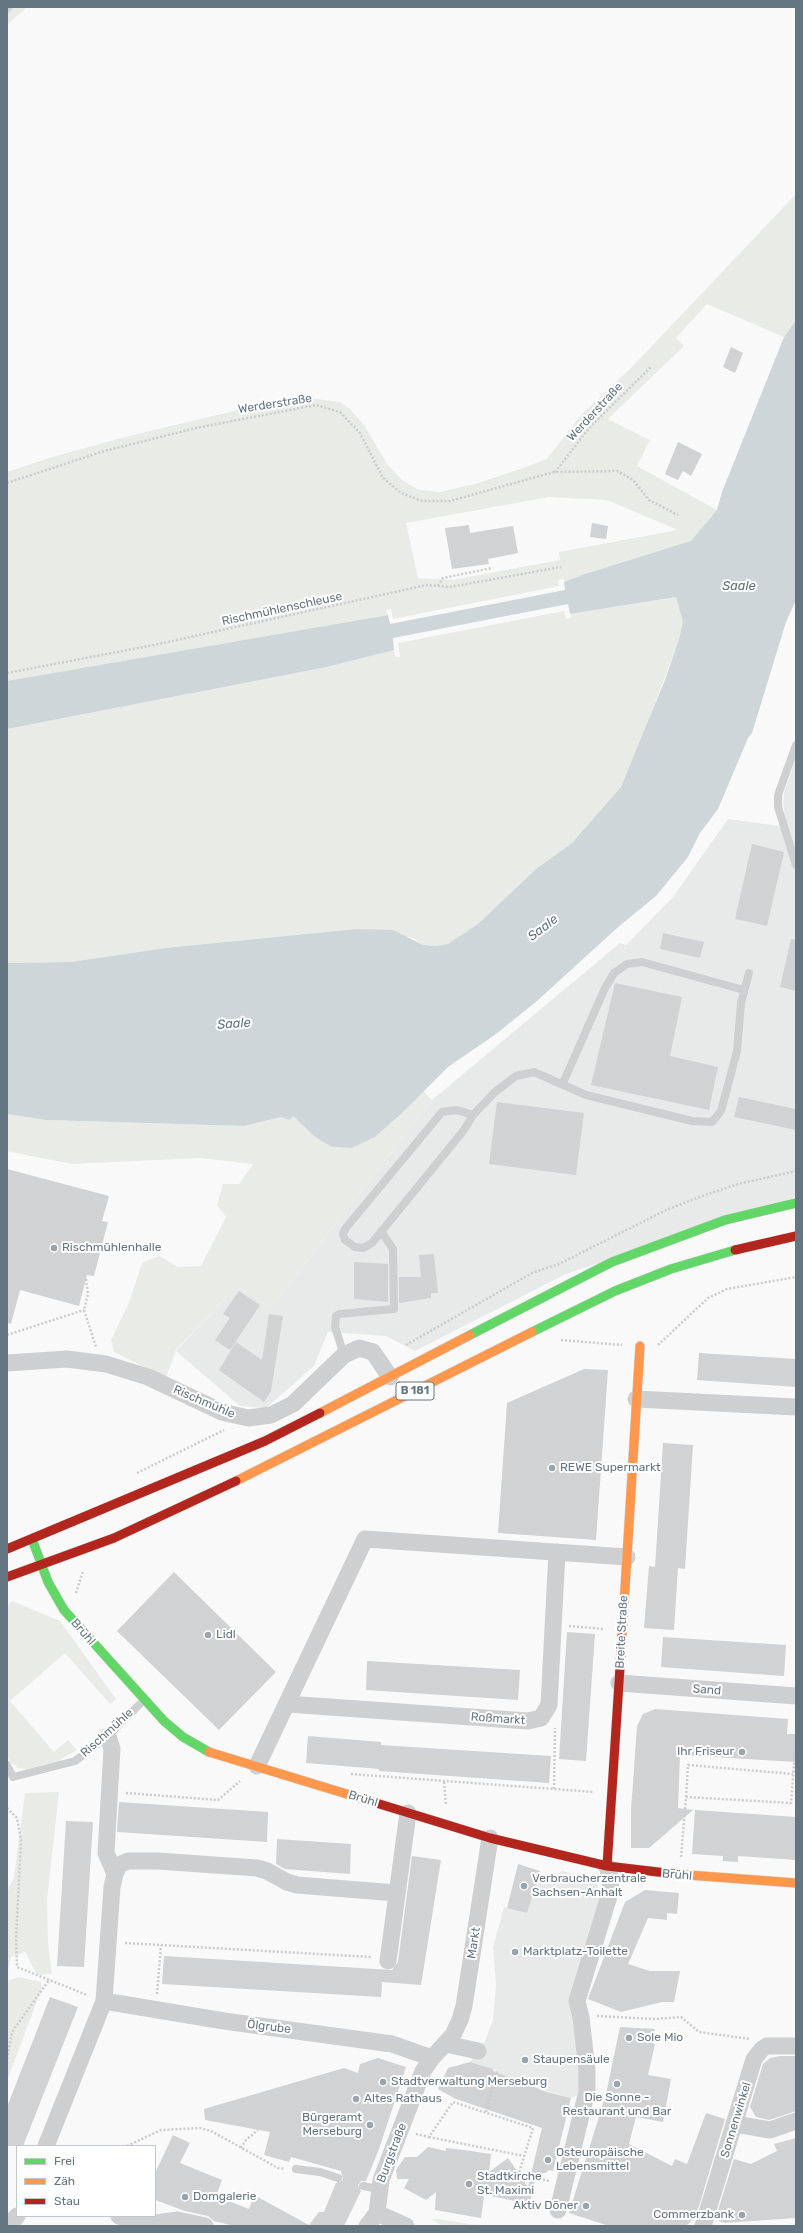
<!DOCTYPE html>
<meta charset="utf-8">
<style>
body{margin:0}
#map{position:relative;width:803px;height:2233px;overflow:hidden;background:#f9f9f9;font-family:Rubik,sans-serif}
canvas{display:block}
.frame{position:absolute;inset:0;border:8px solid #657683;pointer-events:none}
.legend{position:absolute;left:16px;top:2145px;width:140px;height:72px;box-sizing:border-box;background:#fff;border:1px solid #c1c8cd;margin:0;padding:5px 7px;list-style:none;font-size:12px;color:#657683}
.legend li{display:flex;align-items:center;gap:8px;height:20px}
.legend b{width:20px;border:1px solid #c1c8cd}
</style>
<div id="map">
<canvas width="803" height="2233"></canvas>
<div class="frame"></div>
<ul class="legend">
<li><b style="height:5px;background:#63d668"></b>Frei</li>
<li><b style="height:5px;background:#ff974d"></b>Zäh</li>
<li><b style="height:5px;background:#b3261e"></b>Stau</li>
</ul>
</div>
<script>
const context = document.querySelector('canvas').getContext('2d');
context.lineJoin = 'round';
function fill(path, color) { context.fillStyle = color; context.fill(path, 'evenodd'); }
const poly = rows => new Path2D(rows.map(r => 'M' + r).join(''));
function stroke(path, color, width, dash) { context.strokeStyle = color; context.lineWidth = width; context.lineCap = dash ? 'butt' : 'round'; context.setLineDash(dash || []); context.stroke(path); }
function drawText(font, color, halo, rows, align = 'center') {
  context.font = font + ' Rubik,sans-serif'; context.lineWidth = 4; context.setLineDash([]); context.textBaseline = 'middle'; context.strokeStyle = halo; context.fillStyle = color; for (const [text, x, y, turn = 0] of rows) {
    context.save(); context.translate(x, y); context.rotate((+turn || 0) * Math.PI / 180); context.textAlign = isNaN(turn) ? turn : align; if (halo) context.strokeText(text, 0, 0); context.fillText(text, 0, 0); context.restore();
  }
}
fill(poly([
 [796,757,796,1197,566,1274,415,1351,386,1336,328,1332,314,1366,266,1408,240,1406,176,1351,237,1286,271,1308,432,1100,620,943,626,945,673,897,728,819,787,827,783,804,784,793],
 [562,1871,594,1879,602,1894,577,2001,587,2091,571,2098,537,2088,500,2074,493,2069,470,2062,485,2041,493,2020,496,1985,493,1947,504,1907,527,1913,537,1879,553,1883,557,1879,555,1875]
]), '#e8e9e9');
fill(poly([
 [7,7,27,7,7,25],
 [796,194,796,320,784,337,707,304,676,338,684,346,608,419,650,440,637,466,717,510,692,541,585,574,564,582,563,579,558,580,559,586,393,619,391,609,386,610,388,615,7,681,7,472,49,458,125,437,238,410,309,398,340,402,350,409,364,425,387,464,402,480,419,490,440,492,475,484,526,467,547,459,580,416,633,366],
 [549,497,607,500,678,530,559,552,560,560,452,580,418,578,406,523],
 [676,597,683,622,679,639,645,731,621,787,572,843,536,869,479,923,448,944,436,946,423,945,413,938,356,929,165,948,71,962,7,963,7,729,327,667,393,650,396,657,400,657,398,643,564,611,566,619,571,618,571,614],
 [423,1091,432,1100,271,1308,237,1286,176,1350,166,1378,114,1352,111,1340,129,1303,142,1263,159,1256,178,1267,201,1266,226,1217,217,1205,223,1184,239,1184,253,1164,200,1158,71,1164,7,1151,7,1114,46,1120,244,1126,281,1117,290,1120,293,1116,315,1137,332,1147,352,1148,375,1137,401,1114],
 [12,1601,60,1621,116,1699,110,1704,65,1653,10,1701,54,1752,68,1740,77,1750,58,1761,27,1769,18,1768,11,1763,7,1755,7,1607],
 [59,1792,47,1899,48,1943,52,1974,37,1975,25,1952,11,1957,7,1972,7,1892,14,1877,25,1793],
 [19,1977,41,1982,41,1990,7,2081,7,1981],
 [431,2219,439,2219,481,2226,443,2226]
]), '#e8ebe6');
fill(poly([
 [796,320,796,600,786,622,752,733,748,738,718,809,700,833,688,857,656,896,617,928,537,1001,496,1034,448,1067,401,1114,375,1137,352,1148,332,1147,315,1137,293,1116,290,1120,281,1117,244,1126,46,1120,7,1114,7,963,71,962,165,948,356,929,393,930,423,945,436,946,448,944,479,923,536,869,572,843,621,787,665,680,679,639,683,622,676,597,570,614,568,604,393,638,394,650,327,667,7,729,7,681,388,615,390,624,565,590,564,582,585,574,691,541,717,510,722,492,784,337]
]), '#ced6d9');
stroke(poly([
 [7,11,11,7]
]), '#ced6d9', 5);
fill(poly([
 [731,347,743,353,735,373,723,367],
 [678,442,702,454,691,476,683,471,678,480,665,474],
 [592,523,608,526,606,539,590,537],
 [469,525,470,533,513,526,518,553,488,559,489,564,452,569,445,528],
 [752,844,784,852,767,926,735,919],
 [663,933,704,942,700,958,660,949],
 [791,939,796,940,796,991,780,987],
 [615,983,682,997,670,1056,718,1067,709,1110,591,1085],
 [739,1097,796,1109,796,1130,734,1117],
 [497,1102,584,1113,576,1175,489,1164],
 [7,1169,109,1196,102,1221,108,1222,94,1276,87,1275,79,1306,20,1290,11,1324,7,1323],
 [434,1254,438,1293,431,1293,431,1298,399,1303,399,1277,421,1277,419,1255],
 [354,1262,388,1264,388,1302,354,1299],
 [239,1291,260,1305,230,1350,215,1340,230,1318,223,1314],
 [269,1314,283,1316,271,1391,264,1402,219,1370,236,1342,262,1360],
 [699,1353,796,1359,796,1387,697,1380],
 [584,1369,608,1370,596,1540,498,1533,507,1403],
 [663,1443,693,1445,685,1569,678,1568,674,1630,644,1628,649,1566,655,1567],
 [174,1572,276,1672,219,1730,117,1631],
 [567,1632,595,1634,586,1761,559,1759],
 [663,1637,786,1645,784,1676,661,1667],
 [367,1661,520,1670,518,1700,366,1690],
 [655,1709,788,1719,787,1734,796,1734,796,1762,680,1755,678,1808,693,1810,649,1848,631,1848,631,1810,637,1726,643,1714],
 [308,1736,381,1742,381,1745,551,1756,549,1783,379,1771,379,1769,306,1763],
 [119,1802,268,1812,267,1842,117,1832],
 [695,1810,796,1817,796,1860,738,1856,738,1862,723,1861,723,1856,692,1854],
 [66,1821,93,1822,84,1967,57,1966],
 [277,1839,351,1844,350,1874,285,1869,276,1864],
 [412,1856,441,1860,421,1985,382,1982,381,1997,162,1984,164,1956,392,1970,398,1962],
 [518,1864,540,1871,527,1913,507,1908],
 [645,1890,679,1893,677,1914,667,1913,667,1920,648,1918,628,1964,650,1971,680,1971,674,2002,662,2002,621,2012,588,1999,625,1902],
 [50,1997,78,2007,23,2146,7,2146,7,2107],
 [620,2027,655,2029,652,2043,655,2044,648,2075,671,2079,663,2122,636,2117,629,2144,672,2166,675,2159,687,2164,706,2113,725,2119,699,2206,693,2219,686,2226,609,2226,569,2213,606,2094],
 [780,2056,796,2056,796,2111,769,2120,756,2117,750,2107,763,2064,770,2058],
 [378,2058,406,2067,379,2149,366,2181,361,2181,358,2185,361,2191,344,2226,234,2226,214,2221,208,2216,185,2211,155,2200,155,2173,173,2135,190,2143,180,2163,222,2180,216,2196,249,2209,254,2195,309,2225,319,2212,324,2212,336,2183,343,2180,341,2171,291,2157,289,2162,264,2155,270,2132,205,2120,204,2109,344,2068,358,2073,360,2064],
 [470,2062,493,2069,493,2071,547,2092,571,2098,553,2171,549,2170,546,2173,543,2173,529,2189,532,2193,530,2204,481,2194,484,2197,481,2218,435,2210,436,2192,426,2200,404,2188,409,2179,397,2179,396,2170,405,2157,417,2157,428,2147,446,2151,446,2148,464,2150,491,2154,489,2172,508,2158,528,2187,542,2128,456,2099,438,2089,448,2068],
 [796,2138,796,2218,724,2223,719,2221,716,2217,734,2159,751,2164,777,2151,774,2144]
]), '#d0d2d3');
const fast = poly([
 [532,1332,615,1291,671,1269,735,1250],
 [470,1335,612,1262,725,1220,796,1203],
 [32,1539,48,1582,64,1610,164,1721,183,1737,209,1752]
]);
const slow = poly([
 [320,1413,470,1335],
 [236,1481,532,1332],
 [622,1637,640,1346],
 [209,1752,373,1802],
 [675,1874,796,1883]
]);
const jam = poly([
 [735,1250,796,1236],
 [7,1549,265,1441,320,1413],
 [7,1577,114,1538,236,1481],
 [373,1802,490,1838,607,1866,675,1874],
 [607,1866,622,1637]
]);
stroke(fast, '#d5d6d7', 10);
stroke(slow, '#d5d6d7', 10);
stroke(jam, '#d5d6d7', 10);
stroke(poly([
 [555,472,590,427,652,366],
 [7,483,101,452,196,428,316,405,340,412,360,433,383,478,401,493,422,501,450,501,554,472,617,471,633,480,649,500,678,515],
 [795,544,796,542],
 [438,586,443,578,492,568],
 [7,673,154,645,427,585,450,587,561,567],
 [86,1279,88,1294,84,1310,96,1347],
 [7,1335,84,1310],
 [561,1340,622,1345],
 [406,1345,532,1273,559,1264,664,1211,699,1197,738,1184,796,1171],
 [658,1345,708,1298,727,1289,796,1277],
 [137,1473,224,1430],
 [76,1593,83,1571],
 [569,1626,604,1629],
 [351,1774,594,1792],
 [444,1782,446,1805],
 [554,1789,555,1728],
 [126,1793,218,1800,240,1781],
 [686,1797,688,1765,793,1774],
 [7,1808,17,1818,21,1840,16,1940,17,1967,87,1995],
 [681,1857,686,1797,791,1803,796,1739],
 [125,1943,371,1957],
 [157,1994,161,1945],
 [597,2016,654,2019,681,2017,699,2032,750,2039],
 [7,2059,12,2032,49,1980],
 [486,2112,497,2071],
 [416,2134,429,2137,453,2102,533,2128,519,2173,549,2181],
 [429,2137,524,2156],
 [127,2146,161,2130,200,2128,211,2131,278,2168,285,2169],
 [241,2148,246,2140,258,2130]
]), '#cbcccd', 2.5, [2, 2]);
stroke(poly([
 [796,745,778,795,778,807,796,865],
 [563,1083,605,988,614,973,627,964,642,962,744,990],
 [473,1115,457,1110,442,1112,345,1229,343,1234,345,1240,355,1247,363,1248,372,1243,464,1130,473,1115,495,1092,516,1076,534,1072,586,1095,692,1121,712,1122,721,1111,737,1051,741,1003,749,973],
 [344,1355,335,1327,336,1316,339,1314,394,1309,393,1249,381,1231],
 [7,1765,13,1777,75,1761,108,1736,144,1700],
 [296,2169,320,2172,338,2178],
 [363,2186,379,2189]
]), '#cecfd0', 8);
stroke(poly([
 [7,1363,67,1359,106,1364,148,1377,222,1412,248,1418,271,1415,293,1404,344,1355,359,1348,373,1352,390,1377],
 [636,1399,796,1407],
 [619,1683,796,1696],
 [287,1704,528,1721,541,1718,549,1705,557,1552],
 [108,1736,112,1749,106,1853,115,1874],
 [257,1766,365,1539,627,1557],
 [388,1961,408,1813],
 [104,2001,224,2021,392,2044,432,2058],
 [446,2044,478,2051],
 [735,2124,770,2130,796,2121],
 [46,2146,104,2001,112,1887,115,1874,119,1865,128,1861,158,1861,257,1868,267,1871,287,1882,297,1885,396,1893],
 [558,2210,587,2091,587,2071,581,2017,577,2001,609,1896,611,1880,607,1866],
 [377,2213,406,2226],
 [119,2216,148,2224,178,2220,205,2226],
 [9,2226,17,2216],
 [367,2226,377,2213,381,2180,423,2071,432,2058,453,2035,460,2020,464,2006,490,1838],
 [703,2226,754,2059,762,2049,767,2046,796,2046]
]), '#cecfd0', 17);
stroke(fast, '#63d668', 9);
stroke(slow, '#ff974d', 9);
stroke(jam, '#b3261e', 9);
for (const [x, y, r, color] of [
 [54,1248,4,"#99a4ac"],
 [552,1468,4,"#99a4ac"],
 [208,1635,4,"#99a4ac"],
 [742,1752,4,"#99a4ac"],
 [524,1886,4,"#99a4ac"],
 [515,1952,4,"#99a4ac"],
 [629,2038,4,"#99a4ac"],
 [525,2060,4,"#99a4ac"],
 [383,2082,4,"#99a4ac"],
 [617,2084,4,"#99a4ac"],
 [356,2099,4,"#99a4ac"],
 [370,2125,4,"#99a4ac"],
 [548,2160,4,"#99a4ac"],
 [469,2184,4,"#99a4ac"],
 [185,2197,4,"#99a4ac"],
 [586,2206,4,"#99a4ac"],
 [742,2215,4,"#99a4ac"]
]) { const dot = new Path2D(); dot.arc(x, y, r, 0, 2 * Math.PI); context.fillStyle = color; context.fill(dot); stroke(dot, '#fff', 1.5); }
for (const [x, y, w] of [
 [415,1391,38]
]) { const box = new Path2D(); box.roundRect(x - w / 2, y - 9, w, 18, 3); context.fillStyle = '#fff'; context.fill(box); stroke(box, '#657683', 1); }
drawText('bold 11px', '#657683', null, [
 ["B 181",415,1391]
]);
drawText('12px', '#657683', '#fff', [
 ["Werderstraße",275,404,-9],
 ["Werderstraße",595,412,-47],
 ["Rischmühlenschleuse",282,609,-12],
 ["Rischmühle",204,1402,23],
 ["Brühl",83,1632,49],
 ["Breite Straße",622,1632,-87],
 ["Sand",707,1690,4],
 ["Roßmarkt",498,1719,4],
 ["Rischmühle",107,1733,-42],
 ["Brühl",363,1799,17],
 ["Brühl",677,1875,5],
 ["Markt",474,1943,-81],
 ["Ölgrube",269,2027,7],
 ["Sonnenwinkel",736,2120,-73],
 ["Burgstraße",392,2153,-69]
]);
drawText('12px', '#657683', '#fff', [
 ["Rischmühlenhalle",62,1248],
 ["REWE Supermarkt",560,1468],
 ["Lidl",216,1635],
 ["Ihr Friseur",734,1752,"right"],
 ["Verbraucherzentrale",532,1879],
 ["Sachsen-Anhalt",532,1893],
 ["Marktplatz-Toilette",523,1952],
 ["Sole Mio",637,2038],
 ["Staupensäule",533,2060],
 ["Stadtverwaltung Merseburg",391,2082],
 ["Die Sonne -",617,2098,"center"],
 ["Restaurant und Bar",617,2112,"center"],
 ["Altes Rathaus",364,2099],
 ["Bürgeramt",362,2118,"right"],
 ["Merseburg",362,2132,"right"],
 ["Osteuropäische",556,2153],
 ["Lebensmittel",556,2167],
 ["Stadtkirche",477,2177],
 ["St. Maximi",477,2191],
 ["Domgalerie",193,2197],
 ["Aktiv Döner",578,2206,"right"],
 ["Commerzbank",734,2215,"right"]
], 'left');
drawText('italic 13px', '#60757c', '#fff', [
 ["Saale",739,586],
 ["Saale",543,928,-38],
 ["Saale",234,1024,-4]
]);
</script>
